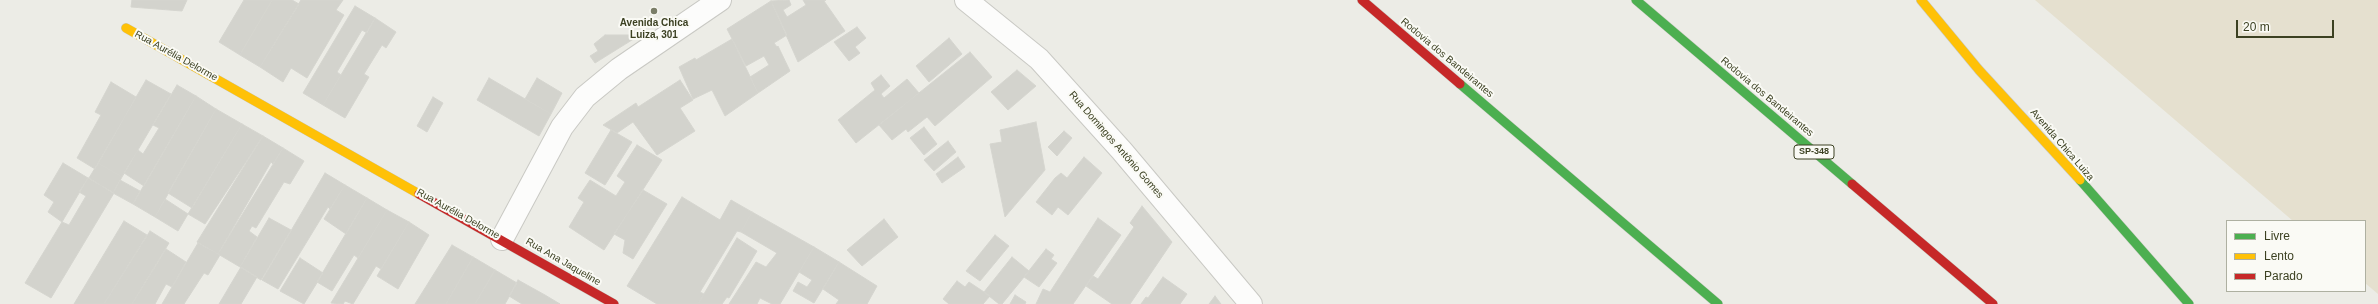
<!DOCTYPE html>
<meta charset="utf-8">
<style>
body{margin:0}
#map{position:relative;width:2378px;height:304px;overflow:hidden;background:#ecece6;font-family:Arial,sans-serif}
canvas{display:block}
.legend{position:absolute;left:2226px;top:220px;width:140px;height:72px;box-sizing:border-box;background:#fafaf5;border:1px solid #aeb0a1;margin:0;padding:5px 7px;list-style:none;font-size:12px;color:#3c4122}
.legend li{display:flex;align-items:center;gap:8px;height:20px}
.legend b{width:20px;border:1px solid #aeb0a1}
.scale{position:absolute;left:2236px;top:20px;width:98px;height:18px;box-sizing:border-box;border:2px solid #3c4122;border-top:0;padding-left:5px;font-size:12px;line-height:14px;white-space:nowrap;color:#3c4122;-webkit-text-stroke:3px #fafaf5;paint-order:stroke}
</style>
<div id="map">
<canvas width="2378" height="304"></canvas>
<ul class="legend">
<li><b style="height:5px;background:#4caf50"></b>Livre</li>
<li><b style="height:5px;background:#ffc107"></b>Lento</li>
<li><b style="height:5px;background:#c62828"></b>Parado</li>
</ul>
<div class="scale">20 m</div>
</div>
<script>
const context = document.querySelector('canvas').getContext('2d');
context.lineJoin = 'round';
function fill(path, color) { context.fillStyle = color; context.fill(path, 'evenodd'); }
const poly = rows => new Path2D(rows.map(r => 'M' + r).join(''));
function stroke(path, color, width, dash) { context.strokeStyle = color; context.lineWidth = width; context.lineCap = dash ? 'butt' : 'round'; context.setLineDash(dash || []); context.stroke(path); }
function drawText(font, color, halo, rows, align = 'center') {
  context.font = font + ' Arial,sans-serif'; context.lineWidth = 4; context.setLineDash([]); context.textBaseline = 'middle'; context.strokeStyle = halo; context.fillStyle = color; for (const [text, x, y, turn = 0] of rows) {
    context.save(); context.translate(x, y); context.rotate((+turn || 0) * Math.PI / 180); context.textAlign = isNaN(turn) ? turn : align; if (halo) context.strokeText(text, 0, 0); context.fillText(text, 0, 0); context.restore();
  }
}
fill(poly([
 [2035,0,2378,0,2378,294,2365,283,2365,221,2293,221]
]), '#e5e0cf');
const building = poly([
 [132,0,187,0,182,11,131,7,132,0],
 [244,0,272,0,240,55,219,42,244,0],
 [272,0,292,0,299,4,260,67,240,55,272,0],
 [301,0,343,0,336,10,344,15,307,78,291,68,283,82,260,67,301,0],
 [789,0,791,5,783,10,787,17,806,5,803,0,826,0,824,1,845,31,798,62,771,1,789,0],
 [771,1,787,35,774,43,777,47,778,46,790,71,758,93,750,77,769,65,764,56,746,66,727,29,771,1],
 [355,6,375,18,367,33,362,30,337,72,341,75,323,105,303,93,355,6],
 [375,18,396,32,386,48,382,45,364,74,369,77,345,118,323,105,375,18],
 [857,27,866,38,855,47,860,53,849,61,834,42,857,27],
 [605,35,640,35,595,63,590,56,598,51,594,44,605,35],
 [949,38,962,54,929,82,916,66,949,38],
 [732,39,758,93,725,116,712,90,693,99,679,67,695,58,696,60,732,39],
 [970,52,992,77,935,126,927,117,908,132,906,129,892,140,879,125,970,52],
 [1017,70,1036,86,1008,110,991,92,1017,70],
 [881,75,890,86,881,94,884,98,907,79,919,93,856,143,838,120,875,90,871,83,881,75],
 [489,78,551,114,539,136,477,100,489,78],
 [537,78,562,93,551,114,525,99,537,78],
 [146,80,171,94,122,177,98,163,146,80],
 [680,80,693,100,680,108,695,131,657,155,633,122,617,133,603,125,636,103,638,107,680,80],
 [111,82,136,97,95,169,77,158,101,115,95,112,111,82],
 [177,85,196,96,144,186,124,173,138,150,143,154,159,128,153,125,177,85],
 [196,96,216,109,155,217,133,204,196,96],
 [433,97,443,103,427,132,417,126,433,97],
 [216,109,242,124,192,208,168,193,216,109],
 [1036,122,1045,170,1005,217,990,144,1002,142,1000,130,1036,122],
 [242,124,263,136,205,224,188,214,242,124],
 [924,127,937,144,924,155,910,138,924,127],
 [611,130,632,142,605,185,585,173,611,130],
 [1064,131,1072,138,1057,156,1048,147,1064,131],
 [263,136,283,148,273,164,271,162,218,254,197,242,263,136],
 [948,141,956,152,934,171,924,160,948,141],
 [637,145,662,160,604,250,569,227,584,202,578,198,590,180,616,196,625,182,617,176,637,145],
 [283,148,304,161,290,184,284,182,256,228,252,226,249,231,257,237,240,267,218,254,283,148],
 [958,157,965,167,942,183,936,174,958,157],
 [1084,157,1102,173,1068,215,1058,207,1052,215,1036,202,1055,178,1061,173,1067,178,1084,157],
 [63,163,88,178,62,222,48,212,54,202,44,195,63,163],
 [98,163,122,177,113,193,89,178,98,163],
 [325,173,345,185,330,209,328,207,278,289,262,280,325,173],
 [88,178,114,193,51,298,25,283,62,222,69,225,86,196,79,192,88,178],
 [120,180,140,191,133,204,113,193,120,180],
 [345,185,367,198,346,234,324,219,345,185],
 [643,190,667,204,633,259,623,253,625,240,614,234,643,190],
 [682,197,720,220,731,200,752,212,741,232,737,231,700,292,704,294,698,304,657,304,627,286,682,197],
 [367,198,387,210,358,258,354,255,332,291,317,282,367,198],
 [165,199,188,214,178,231,155,217,165,199],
 [1142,206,1172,242,1130,304,1112,304,1086,286,1093,276,1098,279,1134,227,1130,223,1142,206],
 [387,210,409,222,381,269,376,266,353,304,345,301,343,304,331,303,387,210],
 [752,212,814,247,780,304,772,304,760,298,757,304,729,304,756,262,766,267,777,253,741,232,752,212],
 [269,218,291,230,261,280,240,267,269,218],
 [1098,218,1121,235,1073,304,1036,304,1043,289,1050,292,1098,218],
 [884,219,898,237,862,266,847,250,884,219],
 [124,221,147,235,104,304,74,304,124,221],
 [409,222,429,235,398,289,377,276,409,222],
 [150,231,169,243,132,304,104,304,150,231],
 [995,235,1009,246,980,281,966,271,995,235],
 [737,238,757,251,729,298,727,297,722,304,698,304,737,238],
 [198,243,220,255,208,275,204,273,184,304,162,304,198,243],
 [452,245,473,257,446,304,415,304,452,245],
 [814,247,839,262,814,303,793,291,798,282,807,287,812,280,799,272,814,247],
 [166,249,186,262,172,287,166,284,155,304,132,304,166,249],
 [1046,249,1054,255,1051,259,1057,263,1039,287,1024,277,1046,249],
 [473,257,495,270,475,304,446,304,473,257],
 [1012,257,1029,271,1002,304,999,304,984,292,1012,257],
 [300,258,323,273,304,304,280,291,300,258],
 [839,262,877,286,867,304,836,304,839,300,823,289,839,262],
 [241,267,257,277,241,304,219,304,241,267],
 [495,270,517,283,505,304,475,304,495,270],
 [1163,277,1187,294,1180,304,1141,304,1146,297,1148,298,1163,277],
 [518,280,545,295,560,304,522,304,509,296,518,280],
 [957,281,965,287,969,282,990,296,983,304,949,304,943,299,957,281],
 [1015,295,1026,302,1025,304,1010,304,1015,295],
 [1215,296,1221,304,1209,304,1215,296]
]);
fill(building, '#d3d3cd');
stroke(building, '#d5d5cf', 1);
const street = poly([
 [966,0,1039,59,1122,151,1251,304],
 [502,239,562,127,585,97,619,69,720,0]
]);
const fast = poly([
 [1636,0,1852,184],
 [1460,84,1718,304],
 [2080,180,2189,304]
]);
const slow = poly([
 [1921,0,1979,70,2080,180],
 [126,28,419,194]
]);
const jam = poly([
 [1362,0,1460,84],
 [1852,184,1993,304],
 [419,194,614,304]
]);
stroke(street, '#c9c9c4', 24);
stroke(fast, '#c7c8c0', 10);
stroke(slow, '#c7c8c0', 10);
stroke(jam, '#c7c8c0', 10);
stroke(street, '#fcfcfb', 22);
stroke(fast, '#4caf50', 9);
stroke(slow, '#ffc107', 9);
stroke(jam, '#c62828', 9);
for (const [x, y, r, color] of [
 [654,11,4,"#7a7d67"]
]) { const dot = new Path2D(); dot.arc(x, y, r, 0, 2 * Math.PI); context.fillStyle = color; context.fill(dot); stroke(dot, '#fafaf5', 1.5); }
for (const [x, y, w] of [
 [1814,152,40]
]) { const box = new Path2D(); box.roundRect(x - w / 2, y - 7, w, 14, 3); context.fillStyle = '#fafaf5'; context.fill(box); stroke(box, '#3c4122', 1); }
drawText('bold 9px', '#3c4122', null, [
 ["SP-348",1814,152]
]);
drawText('bold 10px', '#3c4122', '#fafaf5', [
 ["Avenida Chica",654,23],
 ["Luiza, 301",654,35]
]);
drawText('10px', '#3c4122', '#fafaf5', [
 ["Rua Aurélia Delorme",176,56,29],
 ["Rodovia dos Bandeirantes",1447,58,40],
 ["Rodovia dos Bandeirantes",1767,97,40],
 ["Rua Domingos Antônio Gomes",1116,145,49],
 ["Avenida Chica Luiza",2062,145,49],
 ["Rua Aurélia Delorme",458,214,29],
 ["Rua Ana Jaqueline",563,262,30]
]);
</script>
